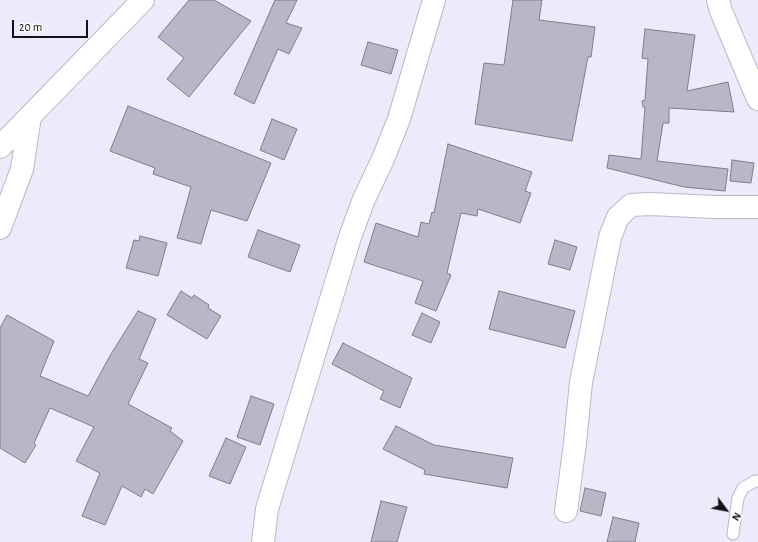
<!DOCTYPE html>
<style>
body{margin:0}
#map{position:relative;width:758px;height:542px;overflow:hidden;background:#edeafb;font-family:"Alegreya Sans",sans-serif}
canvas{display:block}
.north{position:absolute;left:706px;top:490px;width:40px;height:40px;-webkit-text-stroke:3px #fff;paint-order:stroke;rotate:122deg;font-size:11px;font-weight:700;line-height:16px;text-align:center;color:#131218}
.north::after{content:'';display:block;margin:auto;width:14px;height:18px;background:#131218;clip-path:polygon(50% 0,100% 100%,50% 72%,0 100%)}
.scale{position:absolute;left:12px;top:20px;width:76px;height:18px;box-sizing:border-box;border:2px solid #131218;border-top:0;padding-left:5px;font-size:12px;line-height:14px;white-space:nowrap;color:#131218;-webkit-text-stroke:3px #fff;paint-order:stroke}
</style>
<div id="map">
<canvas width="758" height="542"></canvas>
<div class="north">N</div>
<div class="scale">20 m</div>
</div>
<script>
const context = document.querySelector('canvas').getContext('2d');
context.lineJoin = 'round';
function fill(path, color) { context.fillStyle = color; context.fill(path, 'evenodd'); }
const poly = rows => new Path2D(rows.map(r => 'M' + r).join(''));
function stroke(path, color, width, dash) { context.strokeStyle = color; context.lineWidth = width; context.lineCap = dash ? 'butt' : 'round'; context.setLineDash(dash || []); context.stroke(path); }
const building = poly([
 [189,0,214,0,251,21,189,97,167,79,184,58,158,37,189,0],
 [275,0,297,0,286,23,302,28,289,54,278,49,254,104,234,94,275,0],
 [513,0,542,0,539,20,595,27,591,57,588,57,572,141,475,124,484,63,504,65,513,0],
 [645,29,695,35,687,91,728,82,734,112,669,108,669,123,663,123,657,161,728,169,725,191,684,187,607,168,609,155,641,159,645,107,643,107,642,101,645,100,648,59,642,58,645,29],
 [368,42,398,50,391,74,361,65,368,42],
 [128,106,271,163,247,221,211,210,201,244,177,238,191,187,153,174,155,168,110,151,128,106],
 [272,119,297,129,284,160,260,150,272,119],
 [448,144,532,172,525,191,531,193,520,223,478,209,477,216,461,213,447,273,451,275,436,311,415,303,423,281,364,262,376,223,418,237,421,222,429,224,432,212,434,213,448,144],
 [732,160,754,163,751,183,730,181,732,160],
 [258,230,300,245,290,272,248,257,258,230],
 [140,236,167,243,158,276,126,268,134,240,139,241,140,236],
 [555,240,577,247,570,270,548,264,555,240],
 [181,291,192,298,194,295,209,305,208,308,221,316,207,339,167,315,181,291],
 [499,291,575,311,565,348,489,329,499,291],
 [138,311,156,319,139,359,148,363,128,404,172,428,170,431,183,441,153,494,145,489,141,497,122,486,105,525,82,516,100,473,76,461,94,427,50,408,34,443,36,445,25,463,0,448,0,328,7,315,54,341,40,376,88,396,111,354,138,311],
 [422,313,440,322,431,343,412,335,422,313],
 [343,343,412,378,400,408,380,399,384,391,332,364,343,343],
 [251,396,274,404,260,445,237,437,251,396],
 [396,426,434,445,513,458,507,488,424,474,425,470,383,449,396,426],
 [226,438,246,447,230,484,209,476,226,438],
 [585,488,606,493,601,516,580,511,585,488],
 [381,501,407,507,397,542,371,542,381,501],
 [613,517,639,523,635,542,607,542,613,517]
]);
fill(building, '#b9b6c6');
stroke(building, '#7f7d8b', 1);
const service = poly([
 [733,534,738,498,743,488,755,481,758,481]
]);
const minor = poly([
 [718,0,721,11,758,99],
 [0,147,143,0],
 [0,228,22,169,30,116],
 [566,511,575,443,581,382,610,237,618,217,631,205,650,204,715,207,758,207],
 [263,542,267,509,350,237,364,199,383,159,399,119,434,0]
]);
stroke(service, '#bab8c7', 13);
stroke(minor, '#bab8c7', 24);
stroke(service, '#fff', 11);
stroke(minor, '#fff', 22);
</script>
